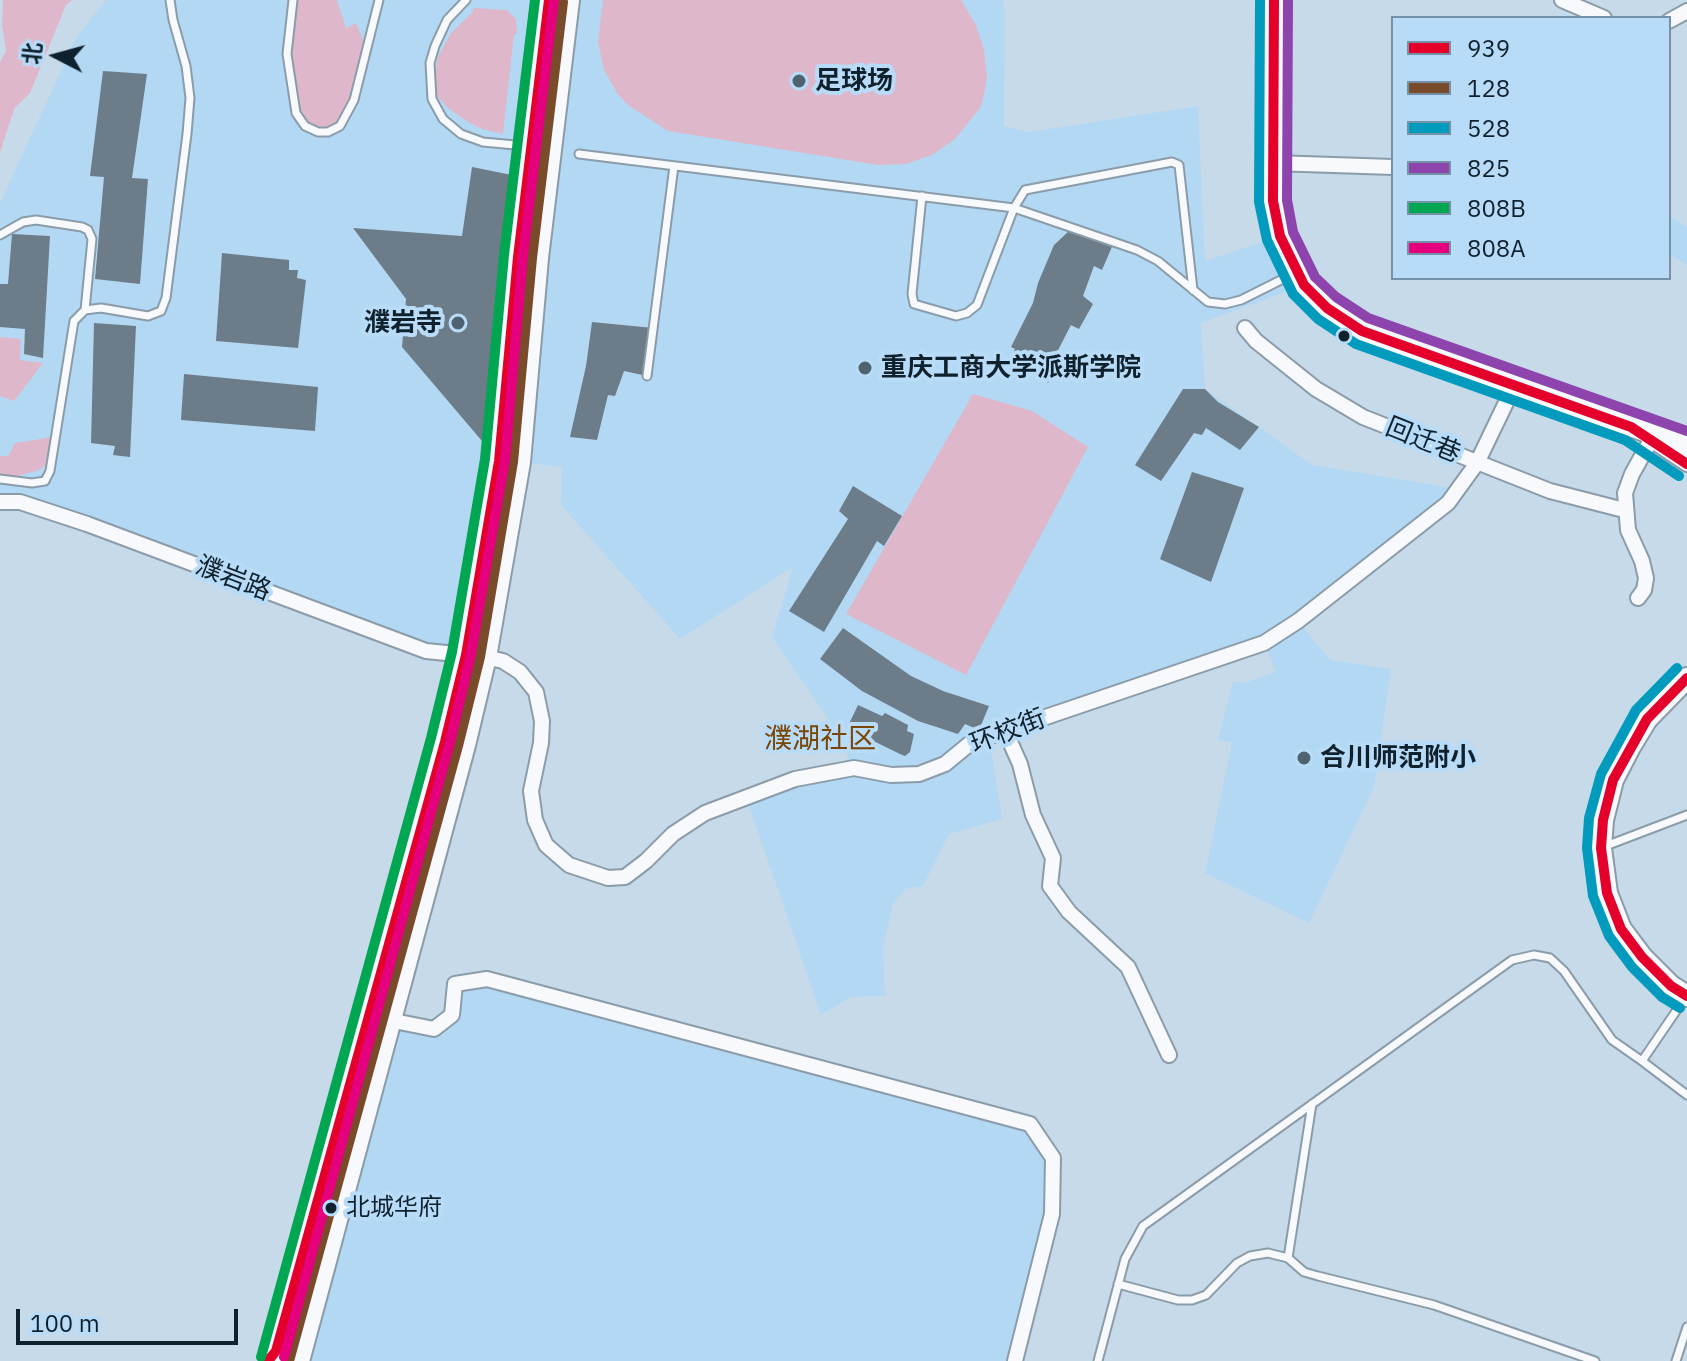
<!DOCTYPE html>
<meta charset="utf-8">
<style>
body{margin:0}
#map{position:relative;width:1687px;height:1361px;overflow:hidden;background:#c7dae9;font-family:"IBM Plex Sans","Noto Sans SC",sans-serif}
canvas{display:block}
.legend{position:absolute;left:1391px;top:16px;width:280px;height:264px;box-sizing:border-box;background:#b8dcf8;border:2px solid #7591a7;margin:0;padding:10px 14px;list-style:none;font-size:24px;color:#10212e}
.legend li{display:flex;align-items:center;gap:16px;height:40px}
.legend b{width:40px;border:2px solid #7591a7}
.north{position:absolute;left:16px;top:16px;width:80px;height:80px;-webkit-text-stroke:6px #b8dcf8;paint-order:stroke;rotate:276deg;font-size:22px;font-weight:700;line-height:32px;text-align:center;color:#10212e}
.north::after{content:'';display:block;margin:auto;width:28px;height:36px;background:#10212e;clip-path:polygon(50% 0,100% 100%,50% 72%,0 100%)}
.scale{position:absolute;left:16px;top:1309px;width:222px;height:36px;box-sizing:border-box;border:4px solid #10212e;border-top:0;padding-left:10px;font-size:24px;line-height:28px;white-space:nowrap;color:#10212e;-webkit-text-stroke:6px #b8dcf8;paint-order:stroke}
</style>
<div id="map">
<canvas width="1687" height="1361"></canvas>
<ul class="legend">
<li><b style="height:10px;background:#e4002b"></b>939</li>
<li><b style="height:10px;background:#7a4b2a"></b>128</li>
<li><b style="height:10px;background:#029bbe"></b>528</li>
<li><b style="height:10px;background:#8e44ad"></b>825</li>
<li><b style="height:10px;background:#00a651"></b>808B</li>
<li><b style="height:10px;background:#e5007d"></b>808A</li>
</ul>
<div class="north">北</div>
<div class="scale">100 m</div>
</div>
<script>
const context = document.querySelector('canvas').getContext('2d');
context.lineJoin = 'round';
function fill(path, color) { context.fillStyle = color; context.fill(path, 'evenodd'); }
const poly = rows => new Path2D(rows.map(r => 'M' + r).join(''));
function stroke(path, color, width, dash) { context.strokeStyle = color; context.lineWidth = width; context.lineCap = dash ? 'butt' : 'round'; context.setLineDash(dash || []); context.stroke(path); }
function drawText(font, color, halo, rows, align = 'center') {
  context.font = font + ' "IBM Plex Sans","Noto Sans SC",sans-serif'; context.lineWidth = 8; context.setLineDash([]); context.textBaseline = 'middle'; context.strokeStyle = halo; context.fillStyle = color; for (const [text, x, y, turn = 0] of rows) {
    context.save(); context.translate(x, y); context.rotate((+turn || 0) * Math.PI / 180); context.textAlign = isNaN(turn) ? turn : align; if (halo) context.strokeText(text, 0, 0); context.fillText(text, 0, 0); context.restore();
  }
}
fill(poly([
 [106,0,1003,0,1005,14,1004,126,1030,132,1198,106,1205,261,1280,236,1304,285,1201,323,1205,389,1312,465,1459,489,1298,621,1330,660,1391,669,1374,787,1309,923,1205,873,1232,743,1218,740,1233,681,1245,683,1276,672,1264,643,989,735,1002,819,949,834,923,886,905,889,893,904,883,948,885,996,850,997,821,1015,746,797,853,768,829,720,772,637,793,567,680,639,561,505,562,467,519,462,527,178,472,167,462,236,353,229,406,299,402,347,499,461,466,655,426,651,87,524,0,501,0,203,77,36],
 [1669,216,1687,227,1687,265,1669,254],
 [487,979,1030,1124,1053,1158,1052,1214,1015,1361,298,1361,389,1020,434,1029,452,1015,455,984]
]), '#b3d8f4');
fill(poly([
 [3,0,72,0,66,5,30,93,14,109,0,153,0,62,6,51,2,25],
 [293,0,337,0,346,28,356,23,367,49,354,100,340,126,328,132,305,126,296,113,287,54],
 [603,0,961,0,976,25,984,50,987,76,984,95,980,108,955,139,932,155,906,164,878,165,668,131,628,105,617,93,604,70,598,42],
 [474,8,507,10,516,19,517,33,514,35,503,134,482,129,468,122,448,108,437,96,435,74,438,57,451,33,472,13],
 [0,337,21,339,20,360,43,363,14,401,0,396],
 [973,394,1032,411,1088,447,966,675,846,614],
 [54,437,49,462,39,470,18,476,0,475,0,456,8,456,15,443]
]), '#dfb7cb');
fill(poly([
 [103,71,147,74,132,178,148,179,140,284,95,279,104,177,90,176],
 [472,167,527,178,499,461,402,347,406,299,353,228,462,236],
 [1070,230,1114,242,1102,270,1094,266,1083,296,1093,304,1079,329,1071,325,1055,356,1061,360,1048,383,1009,362,1015,349,1011,347,1033,303,1038,283,1054,245],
 [12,234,50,236,43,358,24,354,25,329,0,327,0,284,8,284],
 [222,253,289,260,289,270,298,270,297,278,306,280,298,348,216,341],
 [592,322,653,328,647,376,624,371,615,396,608,395,597,440,570,437,586,366],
 [94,323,136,326,130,457,113,455,115,446,91,443],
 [184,374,318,387,315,431,181,420],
 [1183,389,1205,389,1218,402,1259,427,1240,450,1206,428,1202,435,1194,433,1161,481,1135,465],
 [1192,472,1244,488,1211,582,1160,559],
 [853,486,902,516,884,546,877,541,824,632,789,611,848,519,839,511],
 [843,628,911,676,943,691,989,706,979,730,965,724,958,734,918,721,862,691,820,659],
 [858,705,882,716,885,713,908,725,907,731,914,734,910,752,905,756,900,754,855,732,849,724]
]), '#6c7c88');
const lane = poly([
 [293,0,287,54,296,113,305,126,318,132,328,132,340,126,354,100,379,0],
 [466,0,447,20,435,46,430,63,432,99,443,119,461,134,483,142,515,145],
 [579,154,1014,208,1137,250,1158,261,1208,302,1225,304,1241,300,1295,273],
 [922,196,912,294,914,304,956,316,967,313,977,305,1014,208,1025,190,1172,162,1179,165,1193,290],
 [0,235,23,222,36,220,82,227,88,230,92,239,85,310],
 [647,376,674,166],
 [0,479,32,483,45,481,50,471,74,321,85,310,101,308,148,316,161,311,166,298,187,134,190,98,186,66,173,20,170,0],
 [1603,847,1687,815],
 [1642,1061,1687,1095],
 [1288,1258,1312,1104],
 [1118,1284,1178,1300,1192,1300,1206,1295,1237,1263,1250,1256,1268,1253,1288,1258,1304,1272,1318,1276,1434,1305,1595,1361],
 [1098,1361,1125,1259,1143,1226,1512,960,1534,955,1550,958,1564,971,1612,1040,1642,1061,1685,998],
 [1676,1361,1687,1327]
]);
const street = poly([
 [1562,0,1604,18],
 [1669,21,1687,11],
 [1273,163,1393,167],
 [1245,328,1256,341,1316,389,1363,417,1550,491,1624,510],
 [1648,438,1687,464],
 [0,502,20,502,87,524,426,651,466,655],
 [1638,598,1644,590,1646,578,1642,561,1628,530,1625,493,1632,474,1651,440],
 [485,657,503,661,520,672,536,692,542,721,541,743,531,791,535,820,546,845,569,865,608,878,625,877,646,861,673,834,705,813,795,779,854,768,891,775,919,774,945,764,973,741,988,735,1007,735,1040,719,1264,643,1298,621,1448,503,1477,463,1514,386],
 [1007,735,1020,764,1033,815,1053,858,1050,886,1069,912,1128,967,1169,1055],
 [389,1020,434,1029,452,1015,455,984,487,979,1030,1124,1053,1158,1052,1214,1015,1361]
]);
const secondary = poly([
 [1274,0,1273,201,1280,236,1291,261,1304,285,1327,308,1362,331,1687,446],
 [1687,678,1647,719,1630,747,1613,780,1603,820,1601,848,1607,893,1621,929,1642,957,1671,986,1687,996]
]);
const primary = poly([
 [274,1361,445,742,466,655,499,461,518,257,549,0],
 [298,1361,464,745,485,657,519,462,537,258,568,0]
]);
stroke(lane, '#8b9ca9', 11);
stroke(street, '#8b9ca9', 18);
stroke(secondary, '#8b9ca9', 24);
stroke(primary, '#8b9ca9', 26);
stroke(lane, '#f7f9fc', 7);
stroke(street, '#f7f9fc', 14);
stroke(secondary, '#f7f9fc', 20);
stroke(primary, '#f7f9fc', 22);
stroke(poly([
 [1274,0,1273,201,1280,236,1304,285,1327,308,1362,331,1631,427,1687,464],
 [1687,678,1647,719,1613,780,1603,820,1601,848,1607,893,1621,929,1642,957,1671,986,1687,996],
 [268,1361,276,1351,445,742,466,655,499,461,518,257,549,0]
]), '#e4002b', 10);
stroke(poly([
 [289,1361,458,746,480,657,513,462,532,258,563,2]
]), '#7a4b2a', 10);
stroke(poly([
 [1260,0,1259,202,1267,240,1293,294,1318,319,1356,344,1625,440,1679,476],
 [1677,668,1636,710,1601,774,1589,818,1587,848,1593,896,1609,936,1632,967,1662,997,1680,1008]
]), '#029bbe', 10);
stroke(poly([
 [1288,0,1287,200,1293,232,1315,277,1336,297,1368,318,1687,431]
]), '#8e44ad', 10);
stroke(poly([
 [261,1357,431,738,452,652,485,459,504,255,535,0]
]), '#00a651', 10);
stroke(poly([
 [284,1357,450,742,471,654,505,460,523,256,554,0]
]), '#e5007d', 10);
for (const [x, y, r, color] of [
 [799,81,8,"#50626f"],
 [458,323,8,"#50626f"],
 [1344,336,7,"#10212e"],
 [865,368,8,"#50626f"],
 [1304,758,8,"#50626f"],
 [331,1208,7,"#10212e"]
]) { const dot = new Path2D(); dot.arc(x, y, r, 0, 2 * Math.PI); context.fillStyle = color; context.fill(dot); stroke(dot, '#b8dcf8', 3); }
drawText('24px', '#10212e', '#b8dcf8', [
 ["北城华府",346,1208]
], 'left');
drawText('bold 26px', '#10212e', '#b8dcf8', [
 ["足球场",815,81],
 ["濮岩寺",442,323,"right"],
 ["重庆工商大学派斯学院",881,368],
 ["合川师范附小",1320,758]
], 'left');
drawText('26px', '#10212e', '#b8dcf8', [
 ["回迁巷",1423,441,22],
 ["濮岩路",233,579,21],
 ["环校街",1008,732,-21]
]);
drawText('28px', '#794404', '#b8dcf8', [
 ["濮湖社区",820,740]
]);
</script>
